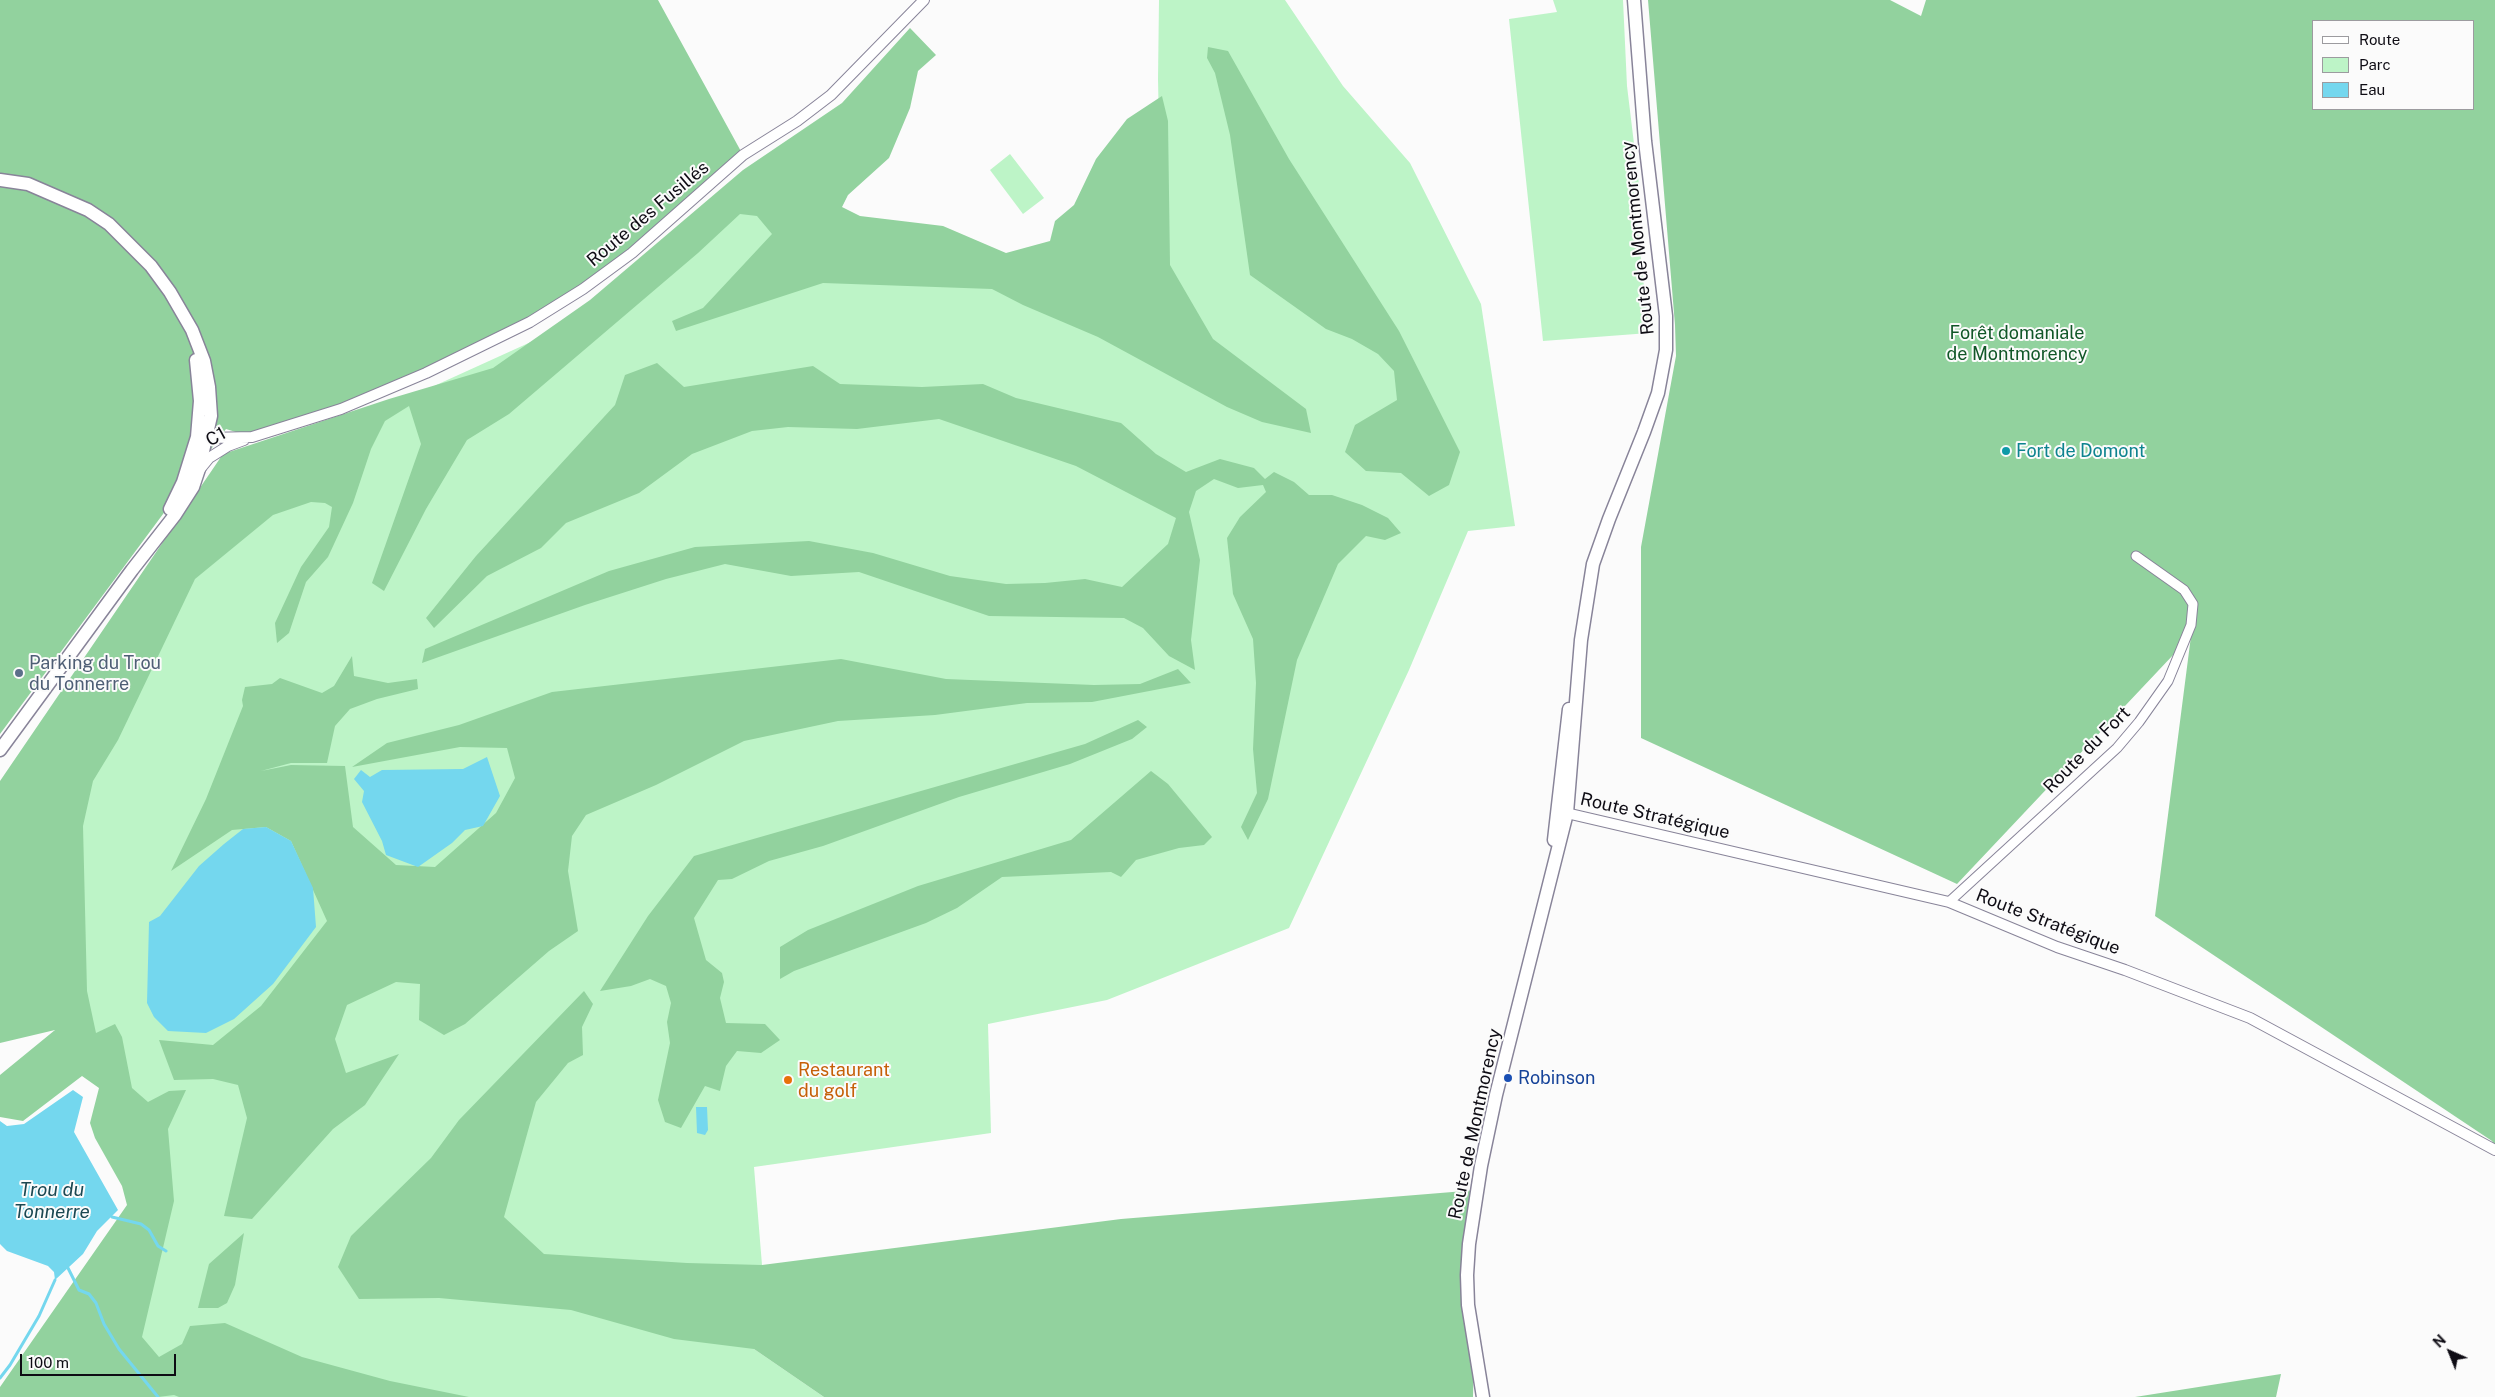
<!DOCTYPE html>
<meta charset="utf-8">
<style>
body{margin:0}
#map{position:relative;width:2495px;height:1397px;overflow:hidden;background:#fbfbfb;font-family:"Public Sans",sans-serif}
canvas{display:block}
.legend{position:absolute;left:2312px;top:20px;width:162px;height:90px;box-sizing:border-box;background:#fbfbfb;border:1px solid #9c9b9f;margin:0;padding:6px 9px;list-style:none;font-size:15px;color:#0e0c14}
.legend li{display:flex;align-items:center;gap:10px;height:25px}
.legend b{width:25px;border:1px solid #9c9b9f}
.north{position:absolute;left:2425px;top:1327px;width:50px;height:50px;-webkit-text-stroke:4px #fbfbfb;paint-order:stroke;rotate:316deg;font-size:14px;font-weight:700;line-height:20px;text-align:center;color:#0e0c14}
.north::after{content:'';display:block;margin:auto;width:18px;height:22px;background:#0e0c14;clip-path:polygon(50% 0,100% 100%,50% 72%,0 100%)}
.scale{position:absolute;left:20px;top:1354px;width:156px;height:22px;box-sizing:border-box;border:2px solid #0e0c14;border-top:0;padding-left:6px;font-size:15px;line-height:18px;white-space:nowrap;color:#0e0c14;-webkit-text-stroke:4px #fbfbfb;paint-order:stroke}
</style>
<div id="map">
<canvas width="2495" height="1397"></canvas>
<ul class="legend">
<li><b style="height:6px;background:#fff"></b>Route</li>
<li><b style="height:14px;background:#bdf4c7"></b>Parc</li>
<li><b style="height:14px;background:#74d7ee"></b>Eau</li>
</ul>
<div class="north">N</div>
<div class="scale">100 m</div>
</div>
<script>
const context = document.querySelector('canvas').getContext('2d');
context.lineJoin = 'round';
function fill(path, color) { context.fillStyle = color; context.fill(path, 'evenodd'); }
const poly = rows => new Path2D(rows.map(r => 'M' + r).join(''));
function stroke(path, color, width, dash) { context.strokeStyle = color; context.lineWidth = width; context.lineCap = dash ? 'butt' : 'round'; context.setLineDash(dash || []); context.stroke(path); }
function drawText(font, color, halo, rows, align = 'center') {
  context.font = font + ' "Public Sans",sans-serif'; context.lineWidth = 4; context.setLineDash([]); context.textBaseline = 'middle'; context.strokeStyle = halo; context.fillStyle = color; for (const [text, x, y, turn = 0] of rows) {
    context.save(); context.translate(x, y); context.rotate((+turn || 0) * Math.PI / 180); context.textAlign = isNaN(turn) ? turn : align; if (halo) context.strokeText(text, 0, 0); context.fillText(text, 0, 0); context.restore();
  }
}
fill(poly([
 [1159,0,1285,0,1343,86,1410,163,1481,304,1515,526,1468,531,1409,670,1289,928,1107,1000,988,1024,991,1133,754,1167,762,1265,754,1349,824,1397,0,1397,0,1391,138,1203,101,1062,13,907,132,611,390,406,643,291,772,175,874,249,1075,291,1161,227,1158,79],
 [1553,0,1623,0,1627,86,1639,185,1633,185,1649,333,1543,341,1509,19,1557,12],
 [1010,154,1044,198,1023,214,990,170]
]), '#bdf4c7');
fill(poly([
 [0,0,658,0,743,155,583,289,426,373,252,437,226,429,0,734],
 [1648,0,1890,0,1921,16,1926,0,2495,0,2495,1146,2492,1141,2155,916,2191,636,1957,884,1641,738,1641,547,1676,356,1675,325],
 [2314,21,2474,21,2474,109,2314,109],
 [910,28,936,55,918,71,910,108,889,158,848,195,842,207,860,216,943,226,1006,253,1050,241,1055,221,1074,205,1096,159,1127,119,1162,96,1168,121,1170,265,1213,339,1306,409,1311,433,1262,422,1227,407,1098,337,1023,305,992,289,823,283,676,331,672,321,703,308,772,234,757,216,740,214,698,253,509,414,467,440,426,509,384,591,372,583,421,444,409,406,385,421,371,449,353,503,328,557,306,582,289,633,277,643,275,623,301,567,329,527,332,507,325,503,311,502,273,515,195,579,118,740,93,781,83,826,87,991,96,1033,115,1024,122,1037,132,1088,148,1102,169,1091,186,1090,168,1129,174,1201,142,1337,159,1357,182,1344,190,1326,225,1323,302,1357,390,1381,469,1397,179,1397,174,1395,158,1397,0,1397,0,1387,127,1205,122,1186,95,1138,90,1123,99,1088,82,1076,23,1121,0,1117,0,1075,55,1030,0,1043,0,781,223,454,389,399,493,368,590,300,743,170,842,103],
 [1208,47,1228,51,1289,159,1399,331,1460,452,1449,485,1429,496,1401,473,1366,471,1345,452,1355,425,1397,400,1394,371,1378,354,1352,339,1326,329,1250,275,1230,135,1215,73,1207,58],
 [657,363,684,387,813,366,840,384,922,387,983,384,1016,398,1121,423,1156,454,1186,472,1220,459,1254,468,1265,479,1274,472,1294,482,1309,495,1332,495,1362,505,1388,518,1401,533,1385,540,1366,536,1338,564,1297,660,1268,799,1248,840,1241,827,1257,793,1253,749,1256,683,1253,639,1233,594,1227,538,1240,517,1266,492,1263,485,1238,488,1214,479,1196,491,1189,512,1200,560,1191,640,1195,670,1169,656,1143,628,1124,618,989,616,859,572,791,576,725,564,666,579,585,605,422,663,425,649,609,571,695,547,809,541,873,553,950,576,1006,584,1045,583,1085,579,1122,587,1168,544,1176,518,1076,466,939,419,857,429,788,427,752,431,692,454,639,493,566,523,541,548,487,576,434,628,426,618,476,556,615,405,625,375],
 [352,656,354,676,388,683,417,679,418,689,377,699,350,709,335,726,327,763,291,763,261,771,291,765,345,766,353,827,396,865,435,867,496,813,515,778,507,748,460,747,352,767,387,743,459,725,552,692,841,659,946,679,1094,685,1140,684,1178,669,1191,683,1092,702,1027,703,935,715,838,721,744,741,656,785,586,815,572,836,568,871,578,931,549,951,465,1024,444,1035,419,1020,420,984,396,982,347,1005,335,1039,346,1073,399,1054,365,1105,333,1129,252,1219,224,1216,247,1118,238,1085,213,1079,174,1080,159,1040,213,1045,261,1006,327,921,291,841,266,827,232,830,171,871,206,799,243,706,242,700,245,687,272,684,280,678,322,693,334,686],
 [1138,720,1147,727,1132,739,1070,764,959,797,823,846,769,861,732,879,718,880,694,918,706,960,722,973,724,982,720,998,726,1023,765,1024,780,1040,761,1053,737,1051,726,1066,720,1091,705,1086,681,1128,665,1122,658,1100,670,1043,667,1022,671,1003,666,986,650,979,631,986,600,991,648,916,694,856,1085,744],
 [1151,771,1168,784,1212,837,1204,845,1179,848,1136,860,1121,877,1111,872,1002,877,957,908,926,923,794,971,780,979,780,947,808,930,918,886,1071,840],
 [584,991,593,1004,582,1027,583,1055,568,1063,536,1102,504,1217,544,1254,687,1263,762,1265,1121,1219,1477,1190,1467,1275,1474,1348,1473,1397,824,1397,754,1349,674,1339,571,1310,439,1298,359,1299,338,1267,351,1236,431,1158,459,1120],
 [244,1233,235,1285,227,1303,218,1308,198,1308,209,1264],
 [2281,1374,2276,1397,2135,1397]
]), '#92d29e');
fill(poly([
 [487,757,500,796,483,826,465,830,452,843,418,867,386,855,382,841,362,802,364,791,354,779,361,770,370,777,382,770,463,769],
 [266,827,291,841,313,888,316,927,273,984,234,1019,206,1033,168,1031,154,1017,147,1003,149,922,160,916,199,866,224,844,243,829],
 [73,1090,83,1097,74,1132,118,1210,97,1231,83,1254,55,1280,54,1272,48,1266,7,1251,0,1244,0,1121,7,1126,24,1124],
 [696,1107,707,1107,708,1130,705,1135,697,1133]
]), '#74d7ee');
stroke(poly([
 [112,1217,141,1224,149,1230,158,1246,166,1251],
 [68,1268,79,1290,89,1294,96,1303,104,1324,119,1349,158,1397],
 [0,1378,10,1365,39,1316,55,1280]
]), '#74d7ee', 3);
const minor = poly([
 [1949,902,2117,748,2139,722,2168,681,2191,625,2193,604,2184,590,2136,556]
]);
const tertiary = poly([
 [207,438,252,437,341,409,426,373,530,322,583,289,632,253,743,155,797,121,831,95,924,0],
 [200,469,209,458,228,446,244,440],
 [1562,812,1949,902,2057,947,2125,970,2250,1018,2495,1150]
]);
const secondary = poly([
 [0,180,28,184,88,210,109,224,151,266,170,292,192,330,204,361,209,387,211,416,199,469,193,487,175,515,132,570,0,750],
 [170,509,183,482,197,437,200,401,196,360],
 [1554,840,1569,709],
 [1483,1397,1468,1305,1467,1275,1469,1244,1481,1166,1496,1095,1567,813,1581,640,1593,564,1609,519,1644,432,1658,393,1666,350,1666,316,1645,141,1634,0]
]);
stroke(minor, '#888499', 11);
stroke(tertiary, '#888499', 12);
stroke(secondary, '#888499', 15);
stroke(minor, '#fff', 9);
stroke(tertiary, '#fff', 10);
stroke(secondary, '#fff', 12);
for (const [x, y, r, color] of [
 [2006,451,5,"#0f9aa8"],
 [19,673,5,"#5c6f8a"],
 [1508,1078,5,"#1a4fb4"],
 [788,1080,5,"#e8710a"]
]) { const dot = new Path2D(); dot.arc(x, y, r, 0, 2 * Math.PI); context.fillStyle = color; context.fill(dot); stroke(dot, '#fbfbfb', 2); }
drawText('18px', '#0e0c14', '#fbfbfb', [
 ["Route des Fusillés",648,214,-40],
 ["Route de Montmorency",1638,238,-96],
 ["C1",216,437,-29],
 ["Route du Fort",2087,750,-45],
 ["Route Stratégique",1655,816,13],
 ["Route Stratégique",2048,922,21],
 ["Route de Montmorency",1475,1124,-78]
]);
drawText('18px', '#115728', '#fbfbfb', [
 ["Forêt domaniale",2017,333],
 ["de Montmorency",2017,354]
]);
drawText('18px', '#0d838f', '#fbfbfb', [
 ["Fort de Domont",2016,451]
], 'left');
drawText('18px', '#4e5e75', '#fbfbfb', [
 ["Parking du Trou",29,663],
 ["du Tonnerre",29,684]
], 'left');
drawText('18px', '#c56008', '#fbfbfb', [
 ["Restaurant",798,1070],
 ["du golf",798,1091]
], 'left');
drawText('18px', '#164399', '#fbfbfb', [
 ["Robinson",1518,1078]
], 'left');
drawText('italic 19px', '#1b4852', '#fbfbfb', [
 ["Trou du",52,1190],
 ["Tonnerre",52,1212]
]);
</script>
